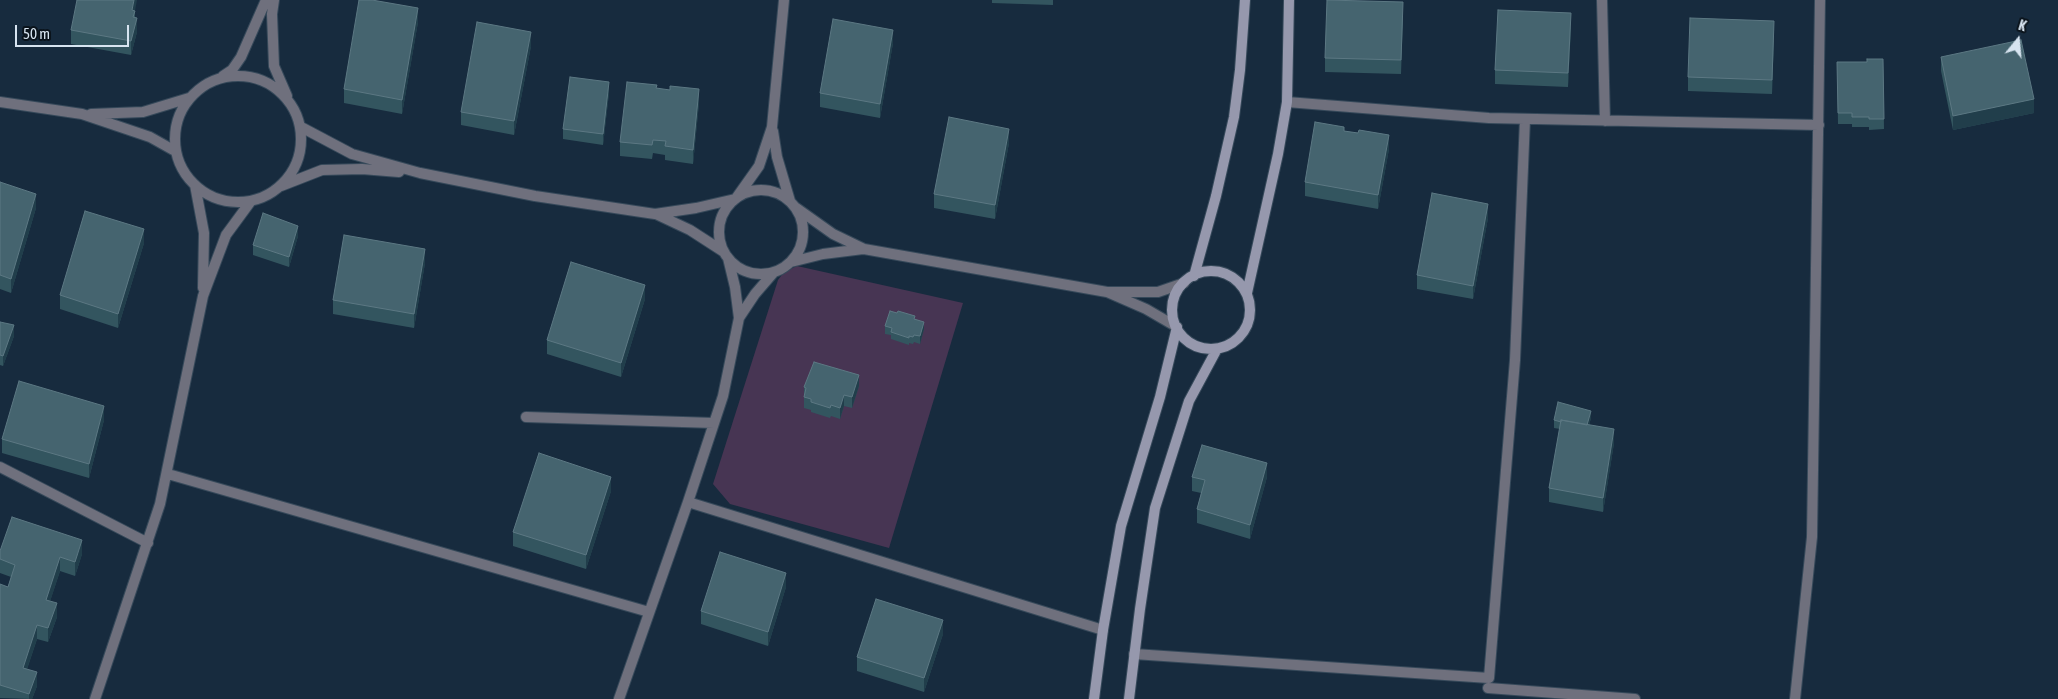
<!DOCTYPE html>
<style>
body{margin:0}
#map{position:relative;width:2058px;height:699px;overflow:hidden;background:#172b3e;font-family:"Asap Condensed",sans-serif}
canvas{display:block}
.north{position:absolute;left:1993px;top:15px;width:50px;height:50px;-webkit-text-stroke:4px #0a131b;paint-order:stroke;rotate:17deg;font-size:14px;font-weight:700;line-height:20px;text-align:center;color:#d7e4f0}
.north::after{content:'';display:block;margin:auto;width:18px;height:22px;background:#d7e4f0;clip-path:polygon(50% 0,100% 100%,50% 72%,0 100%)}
.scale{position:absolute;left:15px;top:25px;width:114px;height:22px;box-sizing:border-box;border:2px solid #d7e4f0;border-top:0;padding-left:6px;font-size:15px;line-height:18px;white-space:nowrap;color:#d7e4f0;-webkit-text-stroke:4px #0a131b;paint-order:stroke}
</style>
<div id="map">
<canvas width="2058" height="699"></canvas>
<div class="north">K</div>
<div class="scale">50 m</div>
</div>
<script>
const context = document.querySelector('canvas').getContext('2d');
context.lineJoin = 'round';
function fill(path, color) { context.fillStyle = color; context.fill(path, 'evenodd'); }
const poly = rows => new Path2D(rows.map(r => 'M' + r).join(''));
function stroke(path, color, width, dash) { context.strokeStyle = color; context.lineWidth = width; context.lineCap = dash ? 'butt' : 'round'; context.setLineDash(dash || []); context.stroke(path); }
fill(poly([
 [797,266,963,303,889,548,730,504,713,484,778,280,784,272]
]), '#473553');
const minor = poly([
 [274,0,272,14,274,66,287,96],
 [1602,0,1605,121],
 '175 139a63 63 0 1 1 126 0a63 63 0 1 1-126 0Z',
 [223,76,232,70,241,57,266,0],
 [0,102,82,114,150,137,175,151],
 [1287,102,1489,118,1819,125],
 [91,114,143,112,189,98],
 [301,127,352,154,420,173,535,196,655,214,696,208,735,199],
 [773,131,777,157,790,201],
 [195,185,204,233,203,288],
 [281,186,322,170,362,169,399,172],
 '719 232a42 42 0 1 1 84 0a42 42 0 1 1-84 0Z',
 [737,197,759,166,772,127,784,0],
 [795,207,833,234,864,249,1107,292],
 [656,214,690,230,724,252],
 [791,262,823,254,863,249],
 [739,318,755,294,774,272],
 [1177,327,1146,309,1107,292,1158,292,1184,283],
 [526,417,714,423],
 [0,467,148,543],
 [168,474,649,612],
 [688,502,1103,630],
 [1134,654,1489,678,1515,360,1525,119],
 [1488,688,1635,699],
 [95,699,160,504,203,296,226,235,251,201],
 [619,699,688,502,723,396,739,318,735,287,728,258],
 [1795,699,1812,537,1820,0]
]);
const secondary = poly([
 '1172 310a39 39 0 1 1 78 0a39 39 0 1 1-78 0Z',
 [1194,276,1216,196,1234,117,1240,70,1245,0],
 [1247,293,1278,154,1287,102,1289,0],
 [1094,699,1103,630,1121,526,1160,397,1177,327],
 [1129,699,1140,609,1155,508,1189,401,1217,349]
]);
stroke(minor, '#36495a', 12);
stroke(secondary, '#36495a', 12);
stroke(minor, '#6f707d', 10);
stroke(secondary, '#9698ad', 10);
fill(poly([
 [992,0,1053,0,1053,5,992,3],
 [135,11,135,17,137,32,131,55,71,44,71,30],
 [1403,16,1401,74,1325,72,1325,58],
 [418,22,402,114,344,103,344,89],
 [1571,27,1568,87,1495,84,1495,70],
 [1774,35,1772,94,1688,91,1688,77],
 [893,43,880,118,820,107,820,93],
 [531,46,514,135,461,125,461,112],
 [1941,57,2034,113,1953,130,1941,71],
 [1883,59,1884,129,1869,130,1869,127,1852,127,1852,124,1838,124,1837,62,1867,62],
 [657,88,699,103,693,164,665,160,665,155,653,153,652,159,620,156,620,142],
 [609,93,603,145,563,139,563,129],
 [1344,131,1358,133,1389,149,1378,209,1305,196,1305,182],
 [1009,143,995,219,934,208,934,194],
 [0,182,36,208,11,293,0,289],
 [1488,218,1473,299,1417,289,1417,275],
 [298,236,289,267,253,255,253,245],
 [144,243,118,328,60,309,60,295],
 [425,263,414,328,333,314,333,300],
 [645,299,621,377,547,354,547,340],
 [915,319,924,329,920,344,914,342,913,344,909,343,909,345,891,339,891,335,885,334,885,326],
 [0,322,14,336,3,366,0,365],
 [859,386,852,408,844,406,840,419,831,416,830,418,811,412,811,410,804,408,804,387],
 [1591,418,1589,425,1614,443,1603,512,1549,502,1549,488,1560,429,1554,428,1554,420],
 [104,420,89,478,2,453,2,439],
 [1192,477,1267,477,1250,539,1197,523,1197,509,1201,493,1192,491],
 [611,491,586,569,513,546,513,532],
 [0,551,82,554,75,576,60,571,50,601,57,617,48,642,37,639,27,669,37,686,32,699,0,698,0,585,8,587,11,577,0,573],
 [786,587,768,646,701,624,701,611],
 [943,634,924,692,857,671,857,657]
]), '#33555f');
fill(poly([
 [134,0,137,0,135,11,132,10],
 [418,8,418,22,402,114,402,100],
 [1571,13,1571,27,1568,87,1568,73],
 [137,18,137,32,131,55,131,41],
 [1774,21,1774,35,1772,94,1772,80],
 [893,30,893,43,880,118,880,104],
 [531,32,531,46,514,135,514,121],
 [609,82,609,93,603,145,603,134],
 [699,89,699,103,693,164,693,150],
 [2034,99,2034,113,1953,130,1953,116],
 [1009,129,1009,143,995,219,995,205],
 [1389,135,1389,149,1378,209,1378,195],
 [36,194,36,208,11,293,11,279],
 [1488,204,1488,218,1473,299,1473,286],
 [298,226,298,236,289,267,289,257],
 [144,229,144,243,118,328,118,314],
 [425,249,425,263,414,328,414,314],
 [645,285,645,299,621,377,621,363],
 [924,322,924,329,920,344,920,336],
 [14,325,14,336,3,366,3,356],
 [859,375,859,386,852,408,852,397],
 [844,395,844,406,840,419,840,408],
 [104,406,104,420,89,478,89,464],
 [1591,411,1591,418,1586,436,1586,429],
 [1614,429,1614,443,1603,512,1603,498],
 [1267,463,1267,477,1250,539,1250,525],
 [611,477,611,491,586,569,586,555],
 [82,540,82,554,75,576,75,562],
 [60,557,60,571,46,614,46,600],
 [786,573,786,587,768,646,768,632],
 [57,603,57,617,48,642,48,628],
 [943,620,943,634,924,692,924,678],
 [37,625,37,639,23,681,23,668],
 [37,672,37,686,32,699,29,699,29,694]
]), '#213e4b');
const building = poly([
 [77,0,134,0,132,10,135,11,133,17,137,18,131,41,71,30,77,0],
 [359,0,372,0,418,8,402,100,344,89,359,0],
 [1327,0,1403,2,1401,60,1325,58,1327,0],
 [1498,10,1571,13,1568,73,1495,70,1498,10],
 [1690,18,1774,21,1772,80,1688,77,1690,18],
 [833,19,893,30,880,104,820,93,833,19],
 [477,22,531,32,514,121,461,112,477,22],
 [2021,40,2034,99,1953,116,1941,57,2021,40],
 [1867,59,1883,59,1884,119,1869,119,1869,117,1852,117,1852,113,1838,113,1837,62,1867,62,1867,59],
 [570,77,609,82,603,134,563,129,570,77],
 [627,82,657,85,656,88,670,90,670,86,699,89,693,150,665,146,666,141,653,140,652,145,620,142,627,82],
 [949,117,1009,129,995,205,934,194,949,117],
 [1315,122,1344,127,1344,131,1358,133,1359,130,1389,135,1378,195,1305,182,1315,122],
 [0,182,36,194,11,279,0,275,0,182],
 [1432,193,1488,204,1473,286,1417,275,1432,193],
 [85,211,144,229,118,314,60,295,85,211],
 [263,213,298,226,289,257,253,245,263,213],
 [344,235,425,249,414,314,333,300,344,235],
 [571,262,645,285,621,363,547,340,571,262],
 [890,311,897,313,898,311,915,316,914,319,924,322,920,336,914,335,913,337,909,336,909,338,891,332,892,328,885,326,890,311],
 [0,322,14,325,3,356,0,355,0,322],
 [814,362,859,375,852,397,844,395,840,408,831,405,830,408,811,402,811,399,804,397,806,388,804,387,814,362],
 [19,381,104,406,89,464,2,439,19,381],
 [1558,402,1591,411,1587,425,1561,420,1561,422,1554,420,1558,402],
 [1561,420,1614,429,1603,498,1549,488,1561,420],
 [1202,445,1267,463,1250,525,1197,509,1205,480,1192,477,1202,445],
 [539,453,611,477,586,555,513,532,539,453],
 [12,517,82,540,75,562,60,557,46,600,57,603,48,628,37,625,23,668,37,672,29,694,0,685,0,584,8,587,15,565,0,559,0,551,12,517],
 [720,552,786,573,768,632,701,611,720,552],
 [876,599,943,620,924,678,857,657,876,599]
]);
fill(building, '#45646f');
stroke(building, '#5c7883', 1);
</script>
